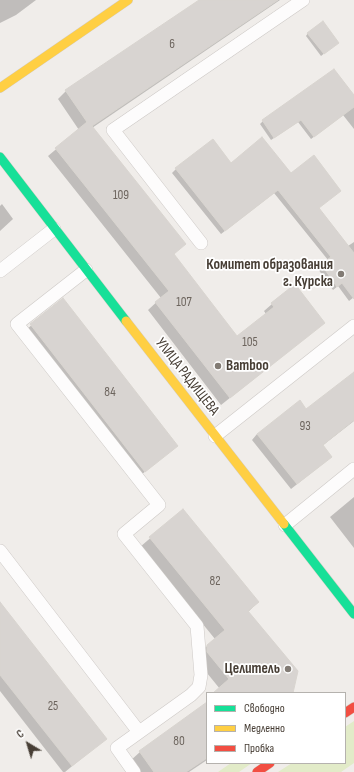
<!DOCTYPE html>
<meta charset="utf-8">
<style>
body{margin:0}
#map{position:relative;width:354px;height:772px;overflow:hidden;background:#f0edea;font-family:"Sofia Sans Condensed",sans-serif}
canvas{display:block}
.legend{position:absolute;left:206px;top:692px;width:140px;height:72px;box-sizing:border-box;background:#fff;border:1px solid #b5b2ae;margin:0;padding:5px 7px;list-style:none;font-size:12px;color:#473e35}
.legend li{display:flex;align-items:center;gap:8px;height:20px}
.legend b{width:20px;border:1px solid #b5b2ae}
.north{position:absolute;left:8px;top:724px;width:40px;height:40px;-webkit-text-stroke:3px #fff;paint-order:stroke;rotate:322deg;font-size:11px;font-weight:700;line-height:16px;text-align:center;color:#473e35}
.north::after{content:'';display:block;margin:auto;width:14px;height:18px;background:#473e35;clip-path:polygon(50% 0,100% 100%,50% 72%,0 100%)}
</style>
<div id="map">
<canvas width="354" height="772"></canvas>
<ul class="legend">
<li><b style="height:5px;background:#16e098"></b>Свободно</li>
<li><b style="height:5px;background:#ffcf43"></b>Медленно</li>
<li><b style="height:5px;background:#f24e42"></b>Пробка</li>
</ul>
<div class="north">С</div>
</div>
<script>
const context = document.querySelector('canvas').getContext('2d');
context.lineJoin = 'round';
function fill(path, color) { context.fillStyle = color; context.fill(path, 'evenodd'); }
const poly = rows => new Path2D(rows.map(r => 'M' + r).join(''));
function stroke(path, color, width, dash) { context.strokeStyle = color; context.lineWidth = width; context.lineCap = dash ? 'butt' : 'round'; context.setLineDash(dash || []); context.stroke(path); }
function drawText(font, color, halo, rows, align = 'center') {
  context.font = font + ' "Sofia Sans Condensed",sans-serif'; context.lineWidth = 3.5; context.setLineDash([]); context.textBaseline = 'middle'; context.strokeStyle = halo; context.fillStyle = color; for (const [text, x, y, turn = 0] of rows) {
    context.save(); context.translate(x, y); context.rotate((+turn || 0) * Math.PI / 180); context.textAlign = isNaN(turn) ? turn : align; if (halo) context.strokeText(text, 0, 0); context.fillText(text, 0, 0); context.restore();
  }
}
fill(poly([
 [354,721,354,763,341,772,278,772,292,763,345,763,345,727],
 [231,763,252,763,239,772,218,772]
]), '#e2ebc8');
fill(poly([
 [0,0,36,0,16,15,0,23],
 [201,0,280,0,92,128,173,255,237,337,266,314,264,311,272,304,324,323,221,405,148,310,161,298,48,156,79,130,58,99,66,91],
 [308,33,335,45,321,56,306,36],
 [354,96,354,129,343,115,311,139,298,122,271,140,260,124,263,121],
 [231,164,318,208,348,246,354,242,354,297,349,301,338,286,333,290,318,269,328,260,274,193,221,234,172,173,176,169],
 [2,204,13,219,0,231,0,206],
 [62,300,176,446,135,480,21,334],
 [354,373,354,421,322,446,325,462,291,489,252,440,257,434,306,410],
 [354,497,354,548,330,517],
 [183,510,258,602,248,612,291,693,216,693,220,689,198,662,197,655,215,639,140,547],
 [0,604,105,739,65,772,63,772,0,691],
 [207,704,207,760,189,772,138,772,130,761,140,752]
]), '#0003');
const building = poly([
 [199,0,278,0,92,126,186,244,174,254,237,336,274,307,271,303,295,284,325,323,230,398,155,302,169,291,55,148,87,122,65,90,199,0],
 [323,21,339,43,324,54,307,33,323,21],
 [334,69,354,95,354,107,314,137,301,120,274,138,262,120,334,69],
 [262,137,291,173,314,155,341,191,319,208,354,253,354,299,342,283,337,287,321,264,331,257,278,190,225,231,175,168,213,139,231,163,262,137],
 [63,298,178,446,145,472,30,324,63,298],
 [354,372,354,420,323,445,332,457,297,484,257,434,300,400,306,409,354,372],
 [183,509,259,602,248,611,298,671,293,693,213,693,229,679,207,652,207,645,225,630,149,537,183,509],
 [0,602,107,739,72,766,0,675,0,602],
 [207,702,207,758,186,772,154,772,139,751,207,702]
]);
fill(building, '#d8d4d1');
stroke(building, '#d8d4cf', 1);
const lane = poly([
 [201,243,113,130,303,0],
 [86,270,17,324,159,505,124,534,197,626,201,675,199,687,191,695,117,748,134,772],
 [0,271,54,229],
 [215,436,354,326],
 [285,525,354,469],
 [0,551,139,732]
]);
const fast = poly([
 [0,157,126,321],
 [284,524,354,614]
]);
const slow = poly([
 [0,88,128,0],
 [126,321,284,524]
]);
const jam = poly([
 [345,713,354,707],
 [257,772,270,763]
]);
stroke(lane, '#cdc9c6', 14);
stroke(fast, '#d3ccc3', 10);
stroke(slow, '#d3ccc3', 10);
stroke(jam, '#d3ccc3', 10);
stroke(lane, '#fdfcfc', 13);
stroke(fast, '#16e098', 9);
stroke(slow, '#ffcf43', 9);
stroke(jam, '#f24e42', 9);
for (const [x, y, r, color] of [
 [341,274,4,"#827b74"],
 [218,366,4,"#827b74"],
 [288,669,4,"#827b74"]
]) { const dot = new Path2D(); dot.arc(x, y, r, 0, 2 * Math.PI); context.fillStyle = color; context.fill(dot); stroke(dot, '#fff', 1.5); }
drawText('13px', '#6d655e', null, [
 ["6",172,45],
 ["109",121,196],
 ["107",184,303],
 ["105",250,343],
 ["84",110,393],
 ["93",305,427],
 ["82",215,582],
 ["25",53,707],
 ["80",179,742]
]);
drawText('bold 15px', '#473e35', '#fff', [
 ["Комитет образования",333,265],
 ["г. Курска",333,282],
 ["Bamboo",226,366,"left"],
 ["Целитель",280,669]
], 'right');
drawText('15px', '#473e35', '#fff', [
 ["УЛИЦА РАДИЩЕВА",187,377,52]
]);
</script>
